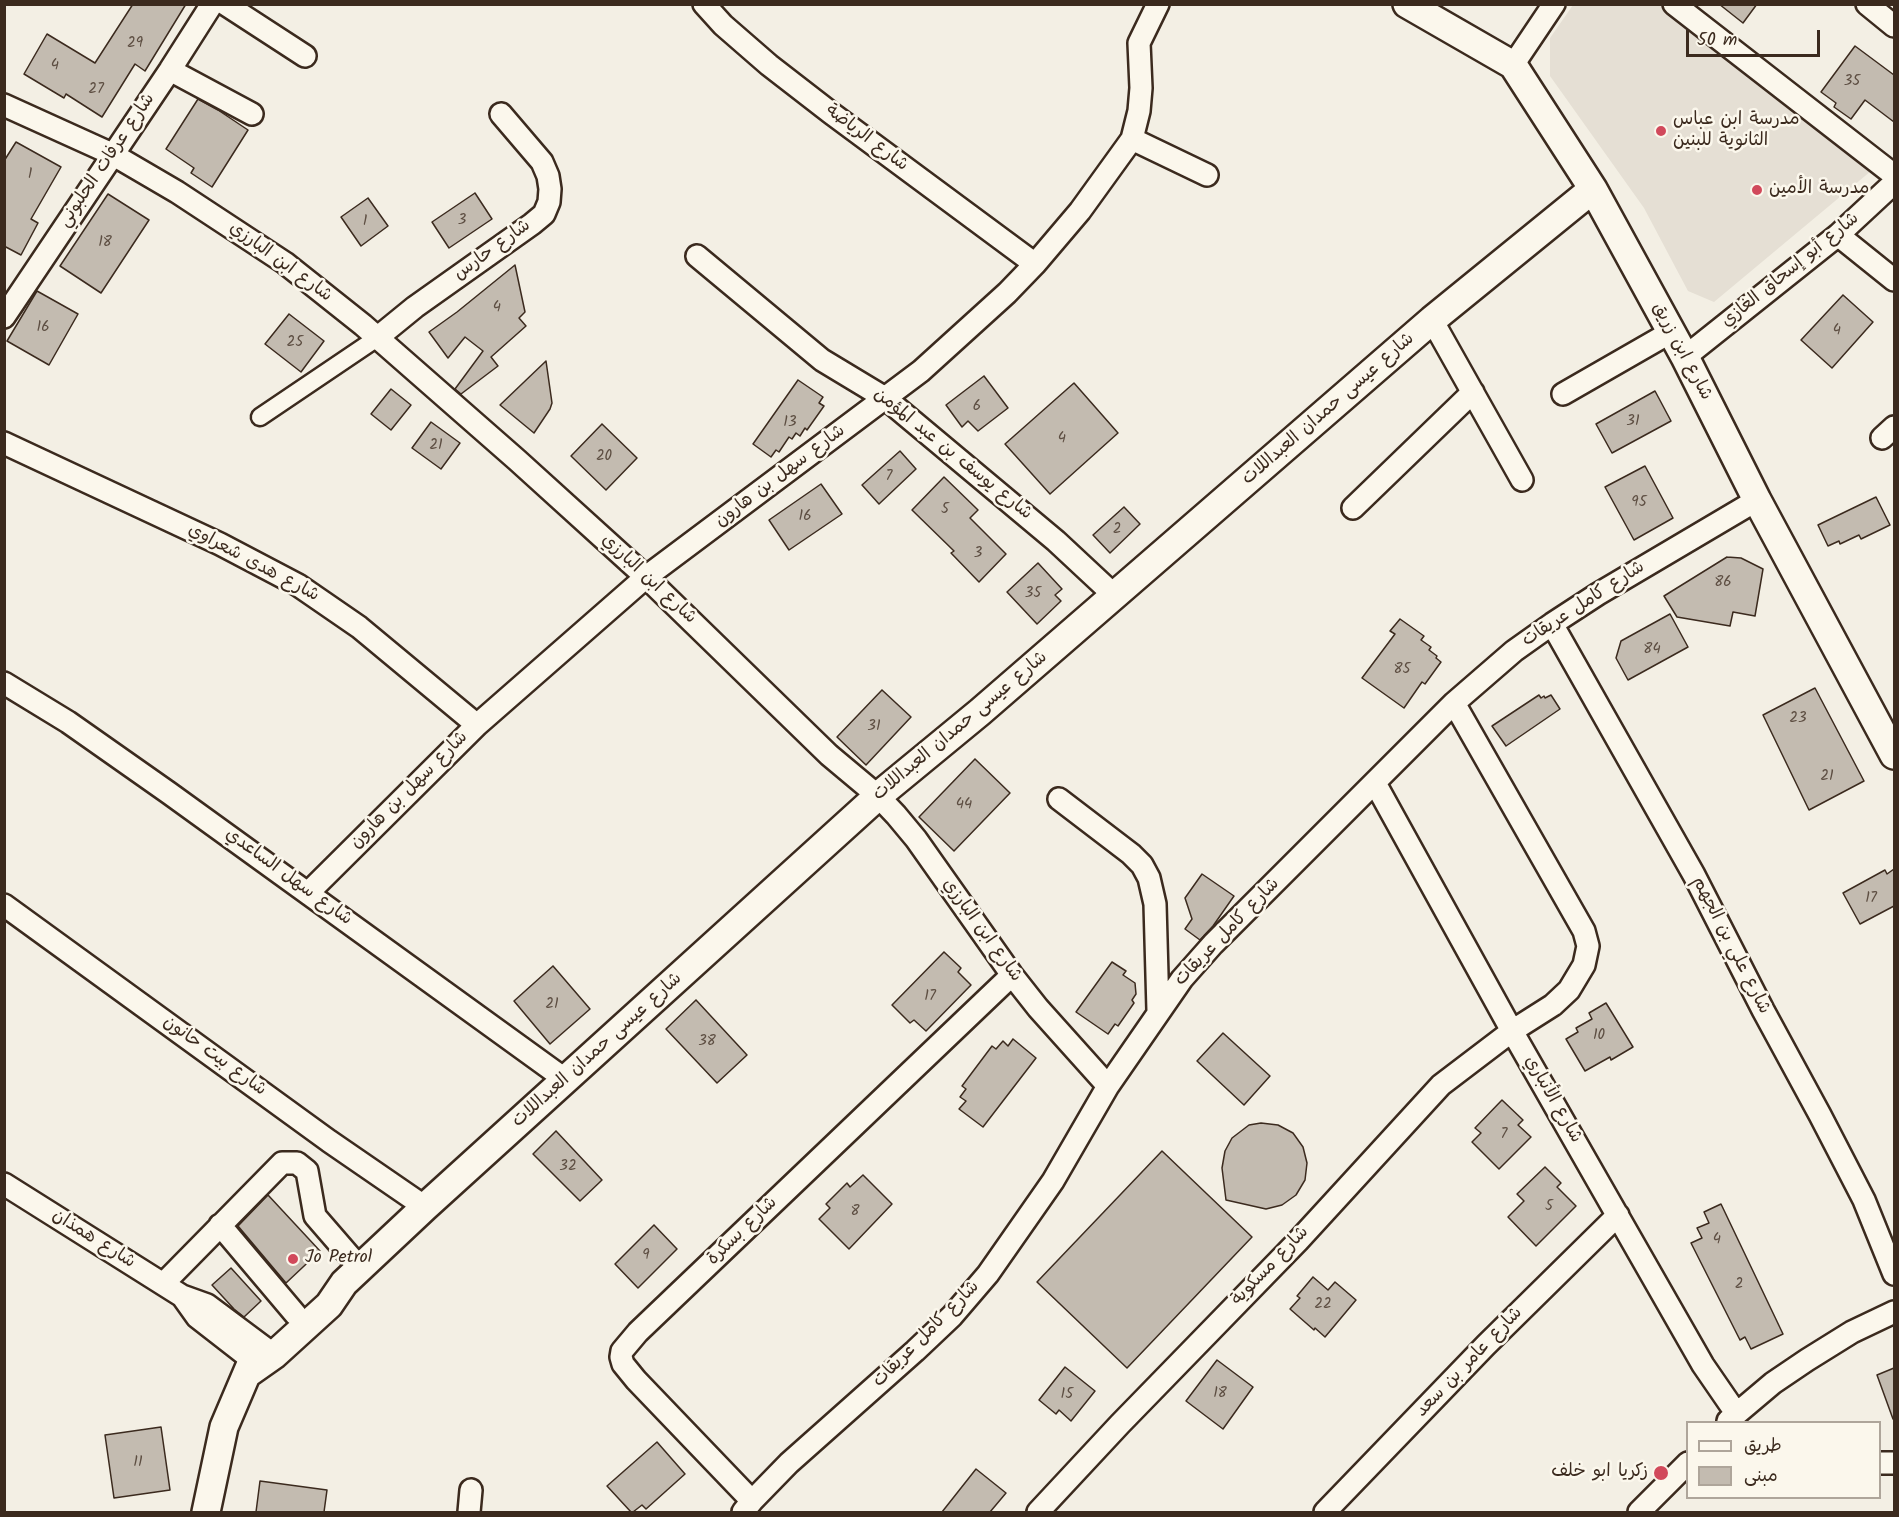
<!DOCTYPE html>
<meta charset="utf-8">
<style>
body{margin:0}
#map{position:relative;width:1899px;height:1517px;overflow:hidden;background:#f3efe4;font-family:Kalam,"Playpen Sans Arabic",sans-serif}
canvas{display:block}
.frame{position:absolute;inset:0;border:6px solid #3b2a1e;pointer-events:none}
.legend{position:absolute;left:1686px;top:1421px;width:195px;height:78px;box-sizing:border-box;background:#fbf7ec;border:2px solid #aea59a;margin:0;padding:8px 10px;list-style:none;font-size:18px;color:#3b2a1e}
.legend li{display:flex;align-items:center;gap:12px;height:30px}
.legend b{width:30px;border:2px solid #aea59a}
.scale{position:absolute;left:1686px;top:30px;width:134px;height:27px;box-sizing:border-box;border:3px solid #3b2a1e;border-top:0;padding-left:8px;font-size:18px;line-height:21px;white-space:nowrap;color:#3b2a1e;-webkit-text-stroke:4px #fbf7ec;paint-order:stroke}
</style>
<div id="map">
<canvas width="1899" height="1517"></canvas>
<div class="frame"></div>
<ul class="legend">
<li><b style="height:8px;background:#fbf7ec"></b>طريق</li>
<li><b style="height:16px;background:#c3bbb0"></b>مبنى</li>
</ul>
<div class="scale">50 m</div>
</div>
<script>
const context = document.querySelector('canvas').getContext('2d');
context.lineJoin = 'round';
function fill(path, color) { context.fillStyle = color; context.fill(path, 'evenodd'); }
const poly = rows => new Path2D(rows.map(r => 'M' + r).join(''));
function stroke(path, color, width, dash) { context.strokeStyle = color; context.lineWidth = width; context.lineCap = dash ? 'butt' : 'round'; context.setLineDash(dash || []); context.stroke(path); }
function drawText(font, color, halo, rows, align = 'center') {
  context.font = font + ' Kalam,"Playpen Sans Arabic",sans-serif'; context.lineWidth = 5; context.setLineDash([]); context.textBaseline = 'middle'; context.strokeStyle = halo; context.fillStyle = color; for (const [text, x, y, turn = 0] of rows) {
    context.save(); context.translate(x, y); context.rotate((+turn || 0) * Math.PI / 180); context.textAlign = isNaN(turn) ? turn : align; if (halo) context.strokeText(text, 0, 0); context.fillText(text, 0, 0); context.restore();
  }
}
fill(poly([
 [1573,5,1659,5,1777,94,1871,171,1714,302,1688,291,1644,208,1550,76,1550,38]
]), '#e5dfd4');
const building = poly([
 [133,4,186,4,145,71,135,64,102,117,66,94,64,98,24,74,47,34,95,63,133,4],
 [1719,4,1757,4,1743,23,1719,4],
 [1855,46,1894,75,1894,122,1865,100,1851,119,1834,107,1836,103,1821,92,1855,46],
 [198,99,218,110,248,130,212,187,191,173,194,168,166,149,198,99],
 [16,142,61,167,31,219,38,223,21,255,4,246,4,161,16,142],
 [475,193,492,219,449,248,432,222,475,193],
 [108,194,149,220,101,293,60,266,108,194],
 [368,198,388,226,361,246,341,217,368,198],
 [515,265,525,312,519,318,526,326,491,357,498,366,461,394,455,389,483,351,465,337,448,358,429,332,457,312,515,265],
 [37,291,78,314,49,365,7,341,37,291],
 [1843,295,1873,322,1832,368,1801,340,1843,295],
 [289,314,324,341,301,372,265,344,289,314],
 [546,361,552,403,550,409,534,433,500,405,546,361],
 [984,376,1008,408,978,431,968,421,962,427,946,405,984,376],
 [798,380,823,397,819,403,824,406,807,430,805,428,800,436,796,433,792,439,789,437,779,452,776,450,771,457,753,444,798,380],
 [1074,383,1118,433,1050,494,1005,444,1074,383],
 [391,389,411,405,391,430,371,414,391,389],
 [1655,391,1671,421,1612,453,1596,424,1655,391],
 [431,422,460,443,441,469,412,448,431,422],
 [602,424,637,458,606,490,571,456,602,424],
 [900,451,916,469,879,504,862,485,900,451],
 [1645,466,1673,518,1634,540,1605,487,1645,466],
 [944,477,978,510,970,518,1006,554,979,582,951,553,954,551,912,510,944,477],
 [821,484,842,514,789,550,769,520,821,484],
 [1876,497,1890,525,1861,539,1859,535,1840,544,1839,541,1828,546,1818,525,1876,497],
 [1124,507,1140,524,1110,553,1093,535,1124,507],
 [1727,557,1741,558,1763,569,1755,616,1733,612,1730,626,1677,617,1664,596,1727,557],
 [1038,563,1062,589,1055,595,1061,601,1037,624,1007,592,1038,563],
 [1670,614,1688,647,1628,680,1616,658,1621,641,1670,614],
 [1400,619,1424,636,1421,640,1431,647,1429,650,1437,656,1436,658,1441,662,1425,684,1422,682,1404,708,1362,678,1395,634,1390,631,1400,619],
 [1815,688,1864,781,1809,810,1763,715,1815,688],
 [882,690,911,717,866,765,837,737,882,690],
 [1539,695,1541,698,1544,696,1545,698,1551,695,1560,709,1506,746,1492,726,1539,695],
 [975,759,1010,793,954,851,919,817,975,759],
 [1894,869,1894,906,1860,924,1843,893,1885,870,1887,874,1894,869],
 [1202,874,1234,896,1213,926,1200,940,1185,929,1192,919,1185,898,1202,874],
 [944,952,961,968,958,972,971,985,926,1031,914,1020,910,1023,892,1005,944,952],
 [1112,962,1126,971,1123,975,1135,983,1136,994,1132,1000,1134,1003,1118,1026,1115,1024,1108,1034,1076,1012,1112,962],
 [553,966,590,1009,550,1044,514,1001,553,966],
 [696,1000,747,1055,717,1083,666,1029,696,1000],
 [1606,1003,1633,1047,1611,1060,1610,1057,1585,1071,1566,1039,1578,1032,1576,1028,1592,1019,1589,1013,1606,1003],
 [1223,1033,1270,1076,1244,1105,1197,1061,1223,1033],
 [1013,1039,1036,1058,983,1127,959,1109,966,1101,960,1097,966,1089,962,1086,992,1046,996,1049,1003,1041,1008,1046,1013,1039],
 [1502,1100,1523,1120,1518,1125,1531,1137,1499,1169,1472,1142,1481,1133,1475,1128,1502,1100],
 [1261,1123,1278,1125,1293,1133,1303,1147,1307,1163,1305,1180,1296,1195,1282,1205,1266,1209,1226,1200,1222,1168,1225,1151,1232,1138,1249,1125,1261,1123],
 [556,1131,602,1180,580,1201,533,1154,556,1131],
 [1162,1151,1252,1237,1127,1368,1037,1282,1162,1151],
 [1545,1167,1561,1183,1557,1187,1576,1206,1536,1246,1508,1217,1524,1201,1517,1194,1545,1167],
 [863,1175,892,1204,849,1249,819,1219,830,1208,826,1204,847,1183,850,1187,863,1175],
 [268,1195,320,1251,286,1283,238,1226,268,1195],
 [1721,1204,1783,1334,1751,1349,1745,1337,1740,1340,1691,1243,1702,1238,1697,1228,1709,1223,1704,1212,1721,1204],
 [654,1225,677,1249,638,1288,615,1264,654,1225],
 [231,1268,261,1301,244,1317,234,1309,212,1285,231,1268],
 [1313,1277,1328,1290,1335,1282,1356,1300,1325,1337,1315,1328,1314,1330,1290,1309,1300,1298,1297,1296,1313,1277],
 [1217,1360,1253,1387,1223,1429,1186,1401,1217,1360],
 [1065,1367,1095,1391,1071,1421,1059,1410,1056,1414,1039,1400,1065,1367],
 [1894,1368,1894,1418,1893,1419,1877,1375,1894,1368],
 [161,1427,170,1490,114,1498,105,1435,161,1427],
 [657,1442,685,1474,646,1509,642,1505,633,1512,631,1512,607,1486,657,1442],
 [976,1469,1006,1493,990,1512,942,1512,976,1469],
 [260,1481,327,1490,324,1512,256,1512,260,1481]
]);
fill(building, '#c3bbb0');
stroke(building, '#3b2a1e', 1.5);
const pedestrian = poly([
 [260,417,377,338]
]);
const minor = poly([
 [225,4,305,56],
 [704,4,723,25,769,65,831,113,1035,264],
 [1674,4,1894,175],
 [1867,4,1894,26],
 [1513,65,1554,4],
 [170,70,252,114],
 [4,105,112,154,177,192,285,263,363,325,517,460,646,577,829,755,878,796,896,815,916,839,1012,975,1038,1008,1108,1086],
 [1132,139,1207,175],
 [1838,235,1894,280],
 [697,256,822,360,885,398,1056,541,1115,596],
 [4,317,170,70,212,4],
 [1432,320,1522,480],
 [377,338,415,307,532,224,544,214,549,202,550,189,548,176,542,162,501,114],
 [1685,357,1838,235,1894,183],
 [1563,394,1671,332],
 [1882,438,1894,427],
 [4,443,220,544,298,585,359,627,477,725],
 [1353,508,1473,392],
 [1552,624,1694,875,1763,1010,1820,1115,1864,1200,1894,1274],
 [4,683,68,722,169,793,566,1080],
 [1375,783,1512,1031,1703,1365,1736,1413],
 [1059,799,1131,854,1142,865,1149,878,1155,904,1158,1011],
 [308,893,477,725,646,577,921,371,1007,293,1035,264,1080,211,1132,139,1139,111,1141,88,1139,43,1158,4],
 [4,905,329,1141,425,1207],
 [4,1184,182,1296,207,1305,274,1355],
 [220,1225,296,1315],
 [163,1284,282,1163,297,1163,307,1171,315,1216,360,1268],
 [182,1296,197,1317,260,1366],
 [1728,1421,1773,1383,1807,1360,1852,1332,1894,1312],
 [1880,1463,1894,1463],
 [752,1501,636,1380,623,1364,621,1357,622,1351,638,1332,1012,975],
 [469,1512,471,1490],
 [743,1512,752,1501,789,1463,915,1351,952,1316,988,1274,1053,1181,1108,1086,1182,979,1213,944,1454,703,1514,651,1552,624,1598,594,1757,500],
 [1038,1512,1120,1424,1298,1241,1441,1085,1512,1031,1553,1005,1569,990,1584,965,1588,946,1584,931,1454,703],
 [1325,1512,1486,1345,1618,1215],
 [1639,1512,1688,1463]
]);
const tertiary = poly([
 [1407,4,1513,65,1593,189,1685,357,1757,500,1894,755],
 [247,1374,274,1355,329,1305,344,1283,425,1207,878,796,980,712,1432,320,1593,189],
 [206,1512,224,1427,253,1359]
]);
stroke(pedestrian, '#3b2a1e', 21);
stroke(minor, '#3b2a1e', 26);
stroke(tertiary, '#3b2a1e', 32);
stroke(pedestrian, '#fbf7ec', 16);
stroke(minor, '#fbf7ec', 21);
stroke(tertiary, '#fbf7ec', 27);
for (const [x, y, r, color] of [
 [1661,131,6,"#d1495b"],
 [1757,190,6,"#d1495b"],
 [293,1259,6,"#d1495b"],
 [1661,1473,8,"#d1495b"]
]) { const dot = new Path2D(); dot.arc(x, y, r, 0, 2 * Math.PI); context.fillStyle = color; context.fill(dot); stroke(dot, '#fbf7ec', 2); }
drawText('15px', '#5d4e42', null, [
 ["29",135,44],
 ["4",55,66],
 ["35",1852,82],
 ["27",96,90],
 ["1",30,175],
 ["3",462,221],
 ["1",365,222],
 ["18",105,243],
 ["4",497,308],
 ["16",43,328],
 ["4",1837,331],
 ["25",295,343],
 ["6",977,407],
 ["31",1633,422],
 ["13",790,423],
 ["4",1062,439],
 ["21",436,446],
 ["20",604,457],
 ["7",889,477],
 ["95",1639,503],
 ["5",945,510],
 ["16",805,517],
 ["2",1117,530],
 ["3",978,554],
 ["86",1723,583],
 ["35",1033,594],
 ["84",1652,650],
 ["85",1402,670],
 ["23",1798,719],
 ["31",874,727],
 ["21",1827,777],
 ["44",964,805],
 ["17",1871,899],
 ["17",930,997],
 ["21",552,1005],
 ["10",1599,1036],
 ["38",707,1042],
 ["7",1504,1135],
 ["32",568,1167],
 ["5",1549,1207],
 ["8",855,1212],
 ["4",1717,1240],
 ["9",646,1256],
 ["2",1739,1285],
 ["22",1323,1305],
 ["18",1220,1394],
 ["15",1067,1395],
 ["11",138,1463]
]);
drawText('18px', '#3b2a1e', '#fbf7ec', [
 ["مدرسة ابن عباس",1673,121],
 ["الثانوية للبنين",1673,142],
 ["مدرسة الأمين",1769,190],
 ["Jo Petrol",305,1259],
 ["زكريا ابو خلف",1648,1473,"right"]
], 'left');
drawText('18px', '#3b2a1e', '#fbf7ec', [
 ["شارع الرياضة",866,139,37],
 ["شارع عرفات الحلبوني",108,161,-56],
 ["شارع حارس",493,251,-36],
 ["شارع ابن البارزي",280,263,36],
 ["شارع أبو إسحاق الغازي",1791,271,-39],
 ["شارع ابن زريق",1681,352,62],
 ["شارع عيسى حمدان العبداللات",1329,410,-41],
 ["شارع يوسف بن عبد المؤمن",952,455,39],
 ["شارع سهل بن هارون",781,477,-37],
 ["شارع هدى شعراوي",253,564,28],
 ["شارع ابن البارزي",648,580,43],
 ["شارع كامل عريقات",1584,605,-33],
 ["شارع عيسى حمدان العبداللات",961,727,-40],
 ["شارع سهل بن هارون",410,791,-45],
 ["شارع سهل الساعدي",288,878,36],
 ["شارع ابن البارزي",981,931,54],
 ["شارع كامل عريقات",1228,933,-46],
 ["شارع علي بن الجهم",1730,946,63],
 ["شارع عيسى حمدان العبداللات",598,1051,-42],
 ["شارع بيت حانون",214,1057,36],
 ["شارع الأنباري",1552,1100,60],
 ["شارع بسكرة",743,1232,-44],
 ["شارع همذان",93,1240,32],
 ["شارع مسكوية",1271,1267,-46],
 ["شارع كامل عريقات",927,1335,-45],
 ["شارع عامر بن سعد",1470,1363,-46]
]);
</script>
